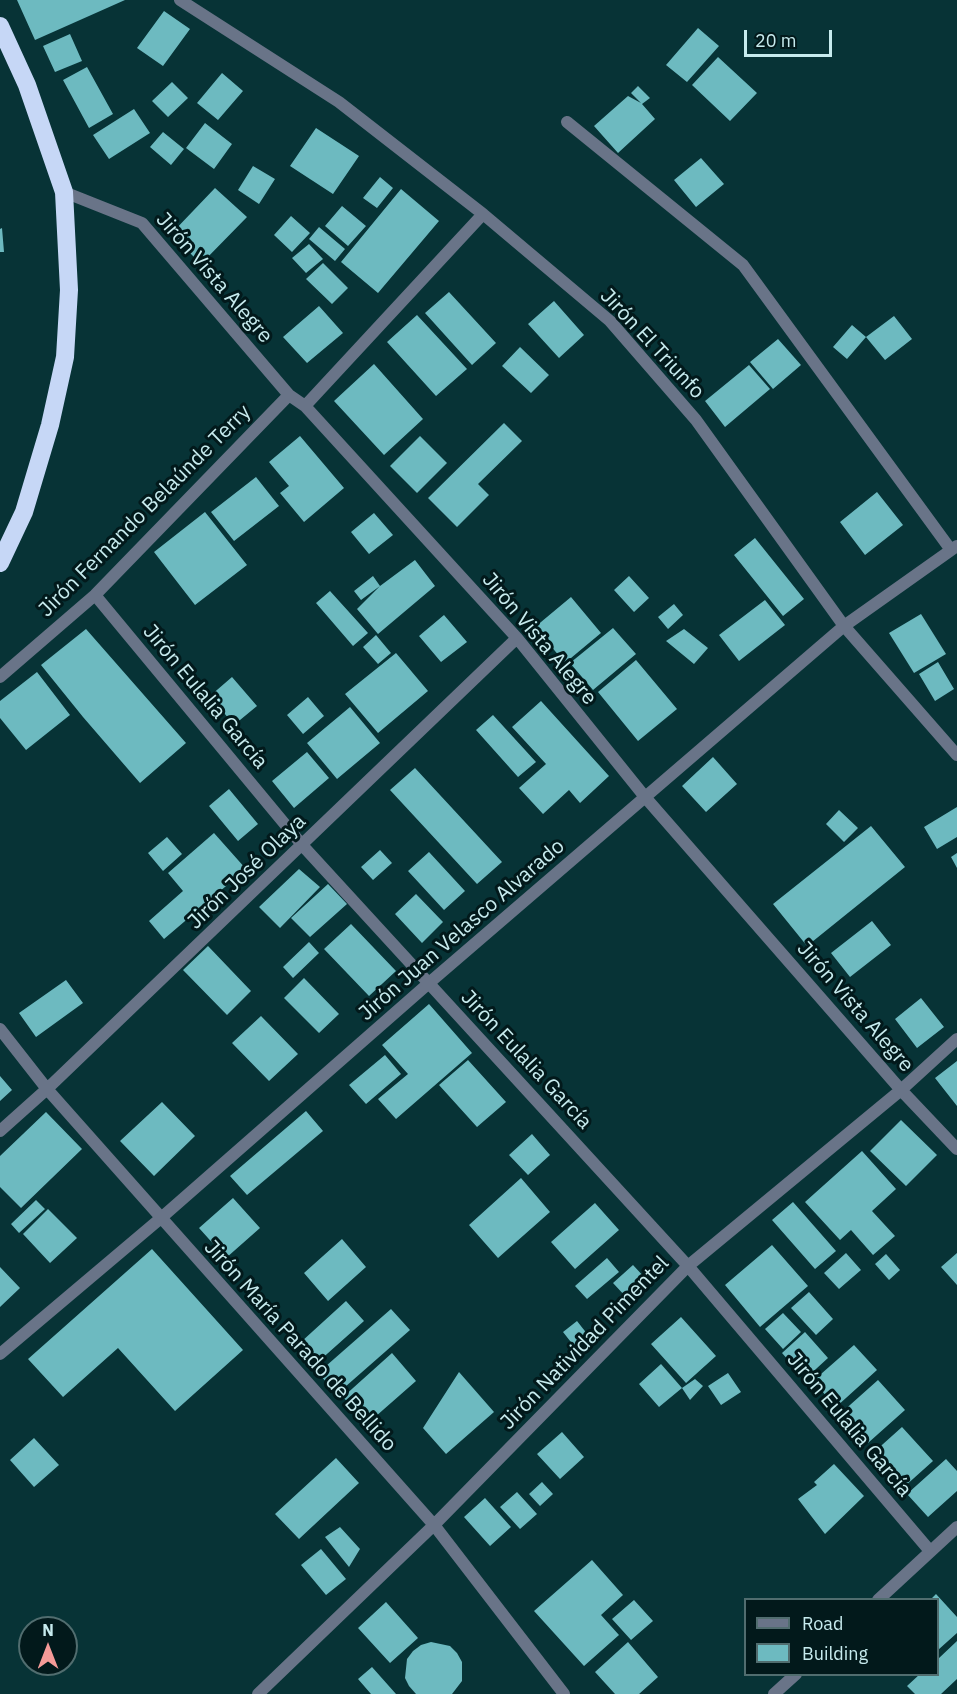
<!DOCTYPE html>
<meta charset="utf-8">
<style>
body{margin:0}
#map{position:relative;width:957px;height:1694px;overflow:hidden;background:#073336;font-family:"IBM Plex Sans",sans-serif}
canvas{display:block}
.legend{position:absolute;left:744px;top:1598px;width:195px;height:78px;box-sizing:border-box;background:#02191b;border:2px solid #516d6f;margin:0;padding:8px 10px;list-style:none;font-size:18px;color:#c7ebee}
.legend li{display:flex;align-items:center;gap:12px;height:30px}
.legend b{width:30px;border:2px solid #516d6f}
.north{position:absolute;left:18px;top:1616px;width:60px;height:60px;box-sizing:border-box;background:#02191b;border:2px solid #516d6f;border-radius:50%;rotate:0deg;font-size:16px;font-weight:700;line-height:24px;text-align:center;color:#c7ebee}
.north::after{content:'';display:block;margin:auto;width:21px;height:27px;background:#f59b98;clip-path:polygon(50% 0,100% 100%,50% 72%,0 100%)}
.scale{position:absolute;left:744px;top:30px;width:88px;height:27px;box-sizing:border-box;border:3px solid #c7ebee;border-top:0;padding-left:8px;font-size:18px;line-height:21px;white-space:nowrap;color:#c7ebee;-webkit-text-stroke:4px #02191b;paint-order:stroke}
</style>
<div id="map">
<canvas width="957" height="1694"></canvas>
<ul class="legend">
<li><b style="height:8px;background:#697488"></b>Road</li>
<li><b style="height:16px;background:#6dbac0"></b>Building</li>
</ul>
<div class="north">N</div>
<div class="scale">20 m</div>
</div>
<script>
const context = document.querySelector('canvas').getContext('2d');
context.lineJoin = 'round';
function fill(path, color) { context.fillStyle = color; context.fill(path, 'evenodd'); }
const poly = rows => new Path2D(rows.map(r => 'M' + r).join(''));
function stroke(path, color, width, dash) { context.strokeStyle = color; context.lineWidth = width; context.lineCap = dash ? 'butt' : 'round'; context.setLineDash(dash || []); context.stroke(path); }
function drawText(font, color, halo, rows, align = 'center') {
  context.font = font + ' "IBM Plex Sans",sans-serif'; context.lineWidth = 6; context.setLineDash([]); context.textBaseline = 'middle'; context.strokeStyle = halo; context.fillStyle = color; for (const [text, x, y, turn = 0] of rows) {
    context.save(); context.translate(x, y); context.rotate((+turn || 0) * Math.PI / 180); context.textAlign = isNaN(turn) ? turn : align; if (halo) context.strokeText(text, 0, 0); context.fillText(text, 0, 0); context.restore();
  }
}
fill(poly([
 [17,0,125,0,35,40],
 [164,11,190,29,163,66,137,48],
 [698,28,719,46,687,82,666,65],
 [70,34,82,61,55,72,43,46],
 [718,57,757,93,730,121,692,85],
 [87,67,113,114,89,128,63,80],
 [222,73,243,91,218,120,197,103],
 [172,82,188,98,168,117,152,101],
 [638,86,650,98,642,104,655,119,618,153,594,126,628,96,641,103,631,93],
 [134,109,150,133,109,159,93,135],
 [205,123,232,144,214,169,186,148],
 [316,128,359,156,333,194,290,166],
 [163,132,184,149,171,165,150,147],
 [701,158,724,184,696,207,674,180],
 [253,166,275,179,259,204,238,190],
 [380,177,393,188,377,208,363,198],
 [215,188,247,217,201,264,171,234],
 [401,189,439,221,378,293,341,262],
 [342,206,366,226,348,246,325,226],
 [291,216,310,233,292,252,274,235],
 [319,227,345,249,335,261,309,239],
 [2,228,4,252,0,252,0,229],
 [309,244,323,259,306,273,292,258],
 [323,263,348,288,332,304,306,279],
 [449,292,496,343,472,365,425,313],
 [554,301,584,335,559,358,528,324],
 [319,306,343,333,307,363,283,337],
 [417,315,467,369,436,396,387,342],
 [894,316,912,339,885,360,866,337],
 [852,325,866,337,847,359,833,347],
 [778,339,801,365,773,389,750,362],
 [520,347,549,375,531,393,502,366],
 [374,364,423,419,384,455,334,401],
 [749,365,770,389,725,427,705,401],
 [504,423,522,441,478,484,489,495,457,527,428,498],
 [300,436,344,488,304,522,280,493,289,486,269,462],
 [420,436,447,463,417,493,390,466],
 [256,477,279,506,234,541,211,512],
 [877,492,903,525,865,555,840,522],
 [205,512,247,565,195,605,154,552],
 [374,513,393,535,369,554,351,532],
 [755,538,804,599,783,616,734,555],
 [415,560,435,586,378,634,357,609,380,586,361,600,354,591,373,576,380,586],
 [629,576,649,598,634,612,614,590],
 [330,591,368,633,353,646,316,603],
 [571,597,601,633,565,663,535,627],
 [765,600,785,625,739,661,719,635],
 [674,604,683,615,668,629,658,617],
 [921,614,946,654,914,673,889,633],
 [444,615,467,642,441,662,419,636],
 [613,628,636,654,593,690,570,663],
 [86,629,186,743,140,783,83,717,41,665],
 [684,629,708,648,694,664,666,641],
 [376,635,391,653,378,664,363,647],
 [396,653,428,691,378,733,345,694],
 [636,660,677,709,638,741,598,692],
 [938,662,954,689,935,701,919,674],
 [37,672,70,715,26,750,0,718,0,701],
 [232,677,257,706,234,725,210,696],
 [308,697,324,716,303,734,287,715],
 [541,701,609,776,580,803,569,790,543,814,519,788,546,764,512,727],
 [350,707,380,743,337,779,307,743],
 [493,715,536,762,518,777,476,730],
 [307,752,329,778,294,808,272,781],
 [713,757,737,784,706,812,682,786],
 [415,768,502,862,477,884,390,790],
 [229,789,258,824,238,841,209,806],
 [957,807,957,837,937,849,924,827],
 [839,810,858,828,844,842,826,824],
 [871,826,905,867,807,946,773,904],
 [214,833,246,869,164,939,149,921,183,891,168,873],
 [167,837,182,854,163,871,148,853],
 [380,850,392,863,373,880,361,867],
 [429,852,465,891,444,910,408,871],
 [957,853,957,868,951,857],
 [299,869,320,887,280,928,259,907],
 [328,884,347,904,310,937,291,918],
 [416,894,443,922,422,943,395,914],
 [872,921,891,945,850,977,831,953],
 [351,924,396,971,369,996,324,949],
 [309,942,319,953,293,978,283,967],
 [208,946,251,991,227,1015,183,970],
 [304,978,339,1014,319,1033,284,998],
 [66,980,83,1003,36,1037,19,1013],
 [921,998,944,1027,917,1048,895,1019],
 [429,1004,472,1053,396,1119,378,1099,408,1074,382,1045],
 [261,1016,298,1054,269,1081,232,1043],
 [385,1055,401,1074,366,1104,349,1085],
 [468,1060,506,1102,477,1127,439,1085],
 [957,1061,957,1106,935,1078],
 [0,1076,12,1090,0,1101],
 [162,1102,195,1136,154,1176,120,1141],
 [306,1111,323,1131,247,1195,230,1176],
 [46,1112,82,1149,21,1208,0,1187,0,1156],
 [901,1120,937,1155,906,1186,870,1151],
 [532,1134,550,1155,528,1175,509,1155],
 [862,1151,896,1189,872,1211,895,1236,873,1255,851,1230,840,1240,805,1202],
 [521,1178,550,1212,498,1258,469,1225],
 [233,1198,260,1228,226,1258,199,1228],
 [36,1200,45,1209,19,1233,11,1224],
 [793,1202,836,1251,815,1269,772,1220],
 [595,1203,619,1230,575,1269,551,1242],
 [48,1209,77,1238,50,1263,23,1234],
 [342,1239,366,1267,328,1301,304,1273],
 [772,1245,808,1286,760,1327,725,1285],
 [152,1249,243,1350,175,1411,118,1348,63,1397,28,1359],
 [846,1253,861,1270,839,1289,824,1273],
 [957,1253,957,1285,941,1267],
 [886,1254,900,1270,889,1280,875,1264],
 [607,1258,619,1272,587,1299,575,1286],
 [633,1265,646,1279,626,1297,613,1283],
 [0,1267,20,1288,0,1307],
 [809,1292,833,1319,816,1335,791,1308],
 [346,1301,364,1321,318,1362,301,1342],
 [391,1309,410,1330,337,1394,318,1373],
 [783,1313,801,1332,783,1349,765,1329],
 [681,1317,716,1356,686,1383,651,1344],
 [577,1321,588,1335,574,1346,563,1332],
 [805,1332,828,1358,805,1379,782,1353],
 [854,1345,877,1370,836,1407,813,1381],
 [392,1353,416,1381,367,1424,343,1397],
 [661,1364,682,1388,695,1379,703,1386,690,1400,682,1388,659,1407,639,1384],
 [459,1372,494,1412,446,1454,423,1428],
 [728,1373,741,1392,721,1405,708,1386],
 [878,1380,905,1410,868,1443,841,1413],
 [902,1427,933,1461,904,1487,873,1453],
 [562,1432,584,1457,560,1479,537,1454],
 [34,1438,59,1465,34,1487,10,1460],
 [336,1458,359,1483,299,1539,275,1514],
 [946,1459,957,1471,957,1491,928,1517,907,1494],
 [834,1464,864,1496,825,1534,798,1499,817,1485,814,1482],
 [542,1482,553,1494,540,1506,529,1494],
 [517,1492,537,1514,520,1529,500,1507],
 [485,1498,511,1527,490,1546,464,1517],
 [340,1527,360,1549,349,1567,325,1537],
 [321,1549,346,1579,326,1595,301,1565],
 [592,1560,623,1595,601,1615,619,1635,584,1666,534,1611],
 [936,1594,957,1617,957,1633,938,1650,938,1600,930,1600],
 [634,1600,653,1621,631,1640,612,1619],
 [386,1602,418,1638,390,1663,358,1628],
 [957,1641,957,1679,941,1694,915,1694,907,1686,920,1674,938,1674,938,1659],
 [431,1642,450,1646,457,1653,462,1662,462,1681,452,1694,416,1694,409,1686,405,1678,407,1659,413,1651,421,1645],
 [628,1642,658,1677,639,1694,615,1694,595,1672],
 [372,1667,396,1694,371,1694,358,1679]
]), '#6dbac0');
stroke(poly([
 [180,0,339,102,483,214,610,321,696,420,844,626,957,755],
 [567,122,743,265,951,550],
 [64,192,142,223,289,395,305,406,517,638,645,797,901,1090,957,1149],
 [305,406,483,214],
 [95,595,303,846,688,1266,930,1551],
 [0,677,95,595,289,395],
 [0,1029,47,1089,434,1525,564,1694],
 [0,1131,47,1089,517,638],
 [0,1354,161,1218,429,983,844,626,957,546],
 [878,1600,957,1527],
 [258,1694,434,1525,688,1266,901,1090,957,1039],
 [774,1694,796,1674]
]), '#697488', 12);
stroke(poly([
 [0,26,27,85,64,192,69,290,65,357,50,425,24,512,0,563]
]), '#c6d7f6', 18);
drawText('21px', '#c7ebee', '#02191b', [
 ["Jirón Vista Alegre",214,278,49],
 ["Jirón El Triunfo",652,344,47],
 ["Jirón Fernando Belaúnde Terry",145,511,-45],
 ["Jirón Vista Alegre",539,639,50],
 ["Jirón Eulalia García",205,697,50],
 ["Jirón José Olaya",247,872,-44],
 ["Jirón Juan Velasco Alvarado",462,930,-41],
 ["Jirón Vista Alegre",855,1007,49],
 ["Jirón Eulalia García",526,1060,47],
 ["Jirón Natividad Pimentel",585,1343,-46],
 ["Jirón María Parado de Bellido",300,1346,48],
 ["Jirón Eulalia García",849,1425,50]
]);
</script>
